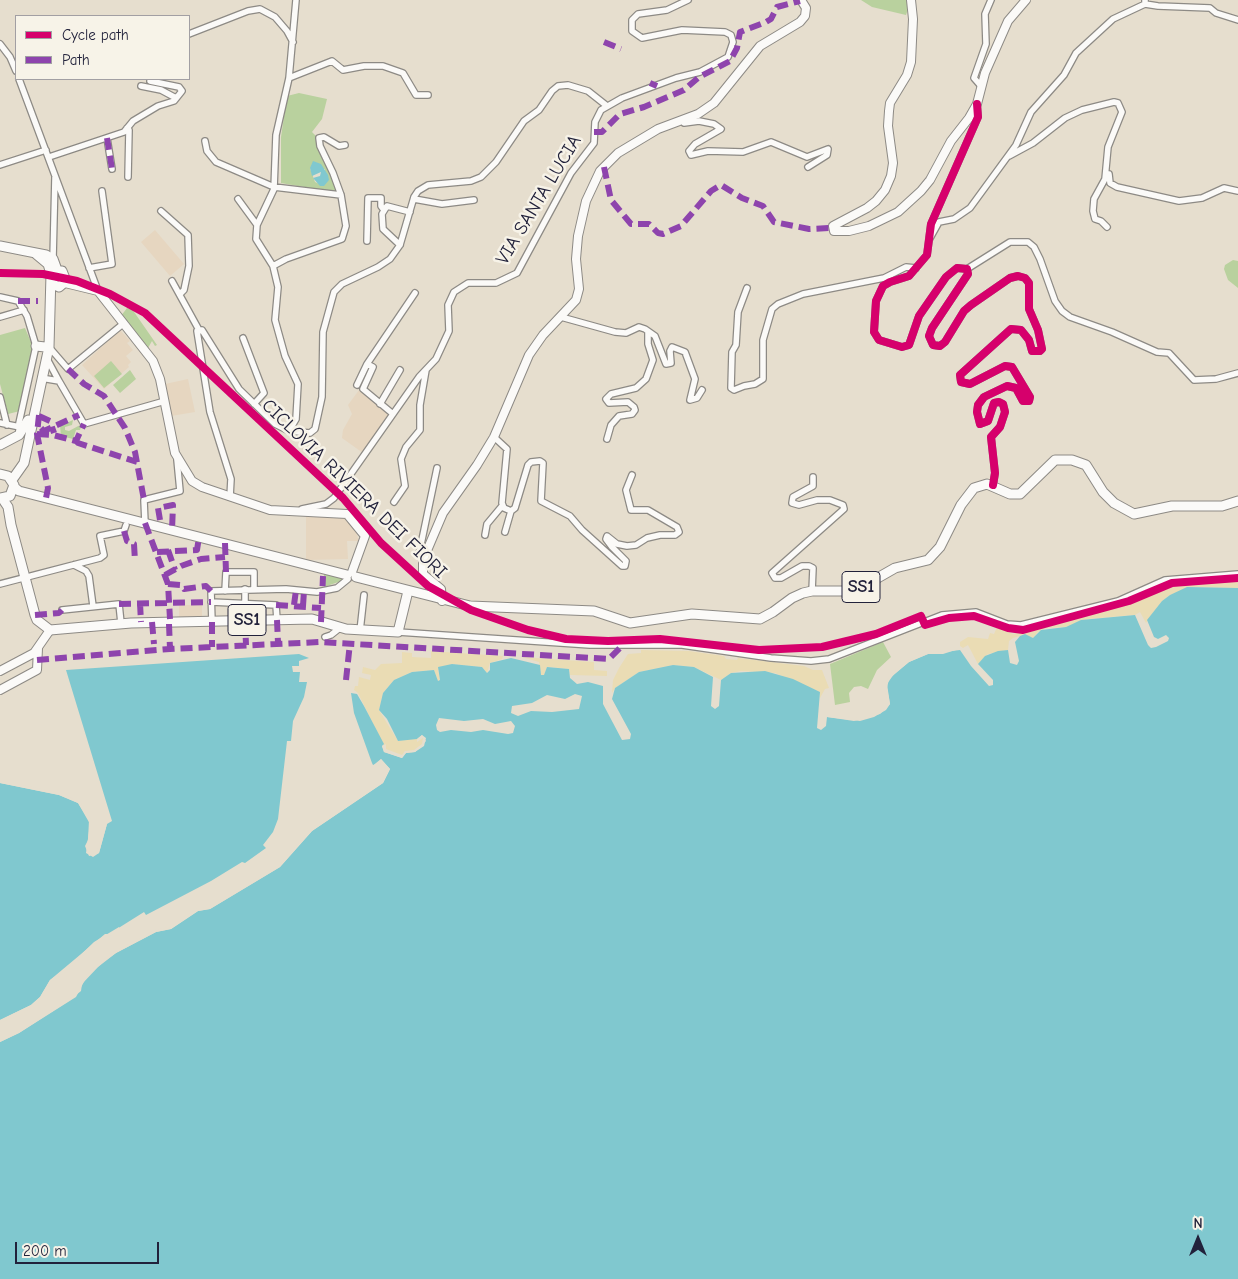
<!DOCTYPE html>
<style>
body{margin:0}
#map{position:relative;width:1238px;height:1279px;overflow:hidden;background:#e6dece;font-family:"Comic Neue",sans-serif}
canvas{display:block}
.legend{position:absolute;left:15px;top:15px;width:175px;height:65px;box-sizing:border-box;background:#f7f3e8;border:1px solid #a29fa3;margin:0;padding:6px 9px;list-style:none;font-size:15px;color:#22223b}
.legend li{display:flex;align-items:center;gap:10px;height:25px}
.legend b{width:25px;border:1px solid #a29fa3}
.north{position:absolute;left:1173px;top:1214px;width:50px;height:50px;-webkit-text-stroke:4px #f7f3e8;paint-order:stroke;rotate:0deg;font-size:14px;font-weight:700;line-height:20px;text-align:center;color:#22223b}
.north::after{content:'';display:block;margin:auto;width:18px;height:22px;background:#22223b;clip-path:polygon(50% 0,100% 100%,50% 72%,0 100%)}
.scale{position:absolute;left:15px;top:1242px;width:144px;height:22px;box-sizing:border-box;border:2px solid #22223b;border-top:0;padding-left:6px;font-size:15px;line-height:18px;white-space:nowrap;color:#22223b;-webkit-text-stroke:4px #f7f3e8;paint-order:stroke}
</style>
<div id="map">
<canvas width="1238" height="1279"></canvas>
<ul class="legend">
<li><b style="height:6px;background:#d6006c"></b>Cycle path</li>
<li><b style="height:6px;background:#8e44ad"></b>Path</li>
</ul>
<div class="north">N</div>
<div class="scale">200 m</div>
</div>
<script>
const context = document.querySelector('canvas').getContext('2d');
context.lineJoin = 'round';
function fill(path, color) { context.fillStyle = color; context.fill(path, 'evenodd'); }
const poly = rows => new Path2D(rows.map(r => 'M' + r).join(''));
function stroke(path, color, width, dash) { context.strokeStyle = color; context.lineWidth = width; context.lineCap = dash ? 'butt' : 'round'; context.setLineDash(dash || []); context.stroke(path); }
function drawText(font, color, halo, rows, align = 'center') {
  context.font = font + ' "Comic Neue",sans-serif'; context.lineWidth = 5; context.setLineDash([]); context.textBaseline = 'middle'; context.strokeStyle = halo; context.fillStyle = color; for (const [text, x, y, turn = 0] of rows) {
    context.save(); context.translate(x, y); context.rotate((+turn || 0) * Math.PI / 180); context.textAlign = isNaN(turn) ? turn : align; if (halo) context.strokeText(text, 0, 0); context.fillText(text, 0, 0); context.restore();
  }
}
fill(poly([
 [155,230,184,264,170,276,141,242],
 [120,330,130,341,127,343,133,350,126,356,131,362,128,365,129,367,104,389,82,365],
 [188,379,195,412,171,416,165,384],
 [359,390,391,413,363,453,342,438,343,430,352,414,348,405],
 [306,516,346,517,356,532,359,541,347,541,348,559,306,560],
 [179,605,202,605,202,619,179,619]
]), '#e6d6c0');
fill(poly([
 [861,0,909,0,909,6,906,15,872,7],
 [299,93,327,99,322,119,312,132,317,137,338,193,281,183,281,137,287,96],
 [310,168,325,169,324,186,315,182],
 [1233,260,1238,261,1238,288,1228,280,1224,269,1225,265],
 [127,308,132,309,157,345,155,346,152,341,148,348,121,316],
 [25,328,33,347,20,411,8,414,0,384,0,335],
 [111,361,122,374,104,388,94,376],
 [130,370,136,379,120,393,113,385],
 [73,420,72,425,65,427,65,430,69,431,82,424,80,430,76,430,73,439,61,436,60,426],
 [324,573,343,577,344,580,324,587],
 [883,642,891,657,877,670,868,689,861,686,854,687,849,693,850,702,835,705,830,664]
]), '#b9d19e');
fill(poly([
 [1238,579,1238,588,1197,587,1170,595,1162,601,1146,623,1140,612,1135,615,1088,619,1066,627,1046,628,1038,632,1033,638,1020,636,1013,638,1009,641,1008,650,988,654,978,664,968,645,963,648,960,646,960,642,968,637,988,639,990,633,994,634,997,627,1013,634,1132,603,1168,585],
 [641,650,689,651,724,656,726,659,737,660,738,658,804,666,813,670,822,670,829,688,825,689,820,698,820,692,775,673,741,671,731,673,721,680,694,667,673,665,639,672,615,688,612,693,613,680,619,668,628,654,641,653],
 [431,651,503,656,502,659,490,663,487,673,482,667,452,664,438,670,440,680,438,681,434,670,412,672,394,680,383,693,379,710,398,741,424,736,424,746,405,756,384,752,383,744,358,693,354,690,355,686,358,686,359,677,370,680,371,675,362,673,363,667,375,670,381,664,402,663,402,652,412,653,412,657,431,658],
 [522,657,594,662,594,670,607,671,607,676,570,675,569,669,550,667,547,667,544,675,541,675,539,662]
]), '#eadcb4');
fill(poly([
 [313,161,321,164,328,175,329,180,324,186,320,186,313,178,320,176,321,172,312,176,310,168],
 [1187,587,1238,588,1238,1279,0,1279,0,1042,19,1033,70,1000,81,991,82,984,98,967,116,953,156,932,171,929,198,911,210,909,280,867,312,831,383,783,390,769,381,759,377,764,373,765,372,763,354,713,351,693,357,694,364,706,384,744,382,746,384,752,402,758,406,753,415,752,426,741,422,735,417,739,398,741,387,719,379,710,383,693,394,680,412,672,434,670,438,681,440,680,438,667,452,664,482,667,487,673,490,670,490,663,511,658,540,665,541,675,544,675,547,667,569,669,570,678,577,684,588,682,603,686,603,704,622,740,630,739,631,734,612,699,615,688,639,672,673,665,694,667,713,677,711,706,715,709,719,706,721,680,731,673,765,671,793,679,820,692,817,728,821,730,826,726,827,717,860,721,874,717,886,710,890,704,887,688,889,679,909,662,928,654,960,650,971,666,989,686,993,685,993,680,978,664,985,656,998,651,1008,650,1010,663,1017,665,1019,661,1015,642,1020,636,1025,634,1033,638,1041,630,1066,627,1081,620,1135,615,1148,645,1151,648,1156,647,1168,641,1169,638,1166,635,1158,639,1154,637,1147,620,1162,601,1170,595],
 [299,654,309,658,299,661,299,666,292,666,293,672,300,672,299,682,307,682,304,697,293,721,291,741,287,741,278,819,273,832,263,845,266,848,245,863,242,862,211,881,146,915,144,912,109,934,105,934,50,980,40,997,31,1005,0,1020,0,783,59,795,78,803,89,820,88,840,85,846,89,856,99,853,107,824,112,821,66,670]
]), '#80c8cf');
fill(poly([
 [951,647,962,648,943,654,928,654,909,662,894,674,887,684,890,704,880,714,854,721,827,717,827,715,860,718,879,712,887,704,884,684,892,673,908,660,927,652,942,651],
 [575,694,582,696,579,709,552,712,531,711,518,716,511,713,512,706,532,703,547,695,565,699],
 [439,718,464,721,483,719,495,724,511,721,515,726,513,733,508,734,483,730,471,732,451,730,440,732,437,730,436,725],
 [422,735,426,738,424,746,415,752,406,753,402,758,384,752,382,746,386,744,386,749,402,755,405,751,414,750,422,744,423,738,417,742,417,739],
 [381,759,390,769,383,783,312,831,280,867,210,909,198,911,171,929,156,932,116,953,103,962,86,978,76,997,19,1033,0,1042,0,1039,18,1031,75,995,84,977,102,960,115,951,155,930,170,927,197,908,209,907,279,865,310,829,381,781,387,770,381,763,378,767,371,767],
 [0,780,59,793,80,801,91,819,91,841,87,849,90,854,97,852,104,825,107,824,99,853,93,857,86,853,90,824,78,803,59,795,0,783],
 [119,927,120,929,117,932,96,944,67,971,52,981,42,999,32,1007,20,1015,0,1023,0,1020,31,1005,40,997,50,980,66,969,94,942]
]), '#e6dece');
const minor = poly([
 [1145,4,1158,6,1210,8,1216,13,1238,20],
 [189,34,248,11,260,9,275,17,287,31,293,42],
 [0,44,10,57,16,71],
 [289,78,332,61,343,70,364,66,383,66,403,73,416,95,428,95],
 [19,79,98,291],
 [141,86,161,90,176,98],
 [981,86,974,78,986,44,985,14,991,0],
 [977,104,978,117,931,224,927,255,909,276,890,282,883,286,876,301,874,332,879,340,902,347,909,345,919,316,946,277,957,268,967,269,968,274,932,328,929,336,933,345,940,346,945,342,964,311,971,305,1010,278,1018,276,1025,278,1029,283,1029,309,1038,330,1042,349,1040,351,1032,351,1029,340,1021,330,1011,329,960,375,961,382,970,384,1005,366,1012,367,1030,397,1029,401,1023,401,1016,388,1007,386,984,397,978,405,977,412,980,424,988,421,994,403,999,402,1003,404,1005,412,1000,427,991,437,995,473,993,485],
 [684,123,699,121,714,124,721,129,695,144,689,151,691,155,708,151,743,152,771,142,807,157,828,149,827,155,808,167],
 [127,128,129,130,128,177],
 [107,138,112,169],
 [205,141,207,151,216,162,274,187,341,195],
 [1009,156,1033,143,1065,118,1082,110,1114,102,1118,103,1122,112,1108,147,1105,179,1094,199,1093,211,1095,219,1101,221,1107,227],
 [49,157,124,132,133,121,158,106,174,101,182,91,179,87,150,81],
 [0,165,46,150],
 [1109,174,1110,183,1117,187,1179,201,1202,198,1224,188,1238,191],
 [238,199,257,225],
 [414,199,442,204,474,200],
 [161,211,188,235,189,266,184,290,181,293],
 [929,240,939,222,954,219,970,208,1016,145,1031,112,1064,75,1076,53,1113,19,1145,4,1145,0],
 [367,241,368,198,381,198,381,206,384,210],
 [400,245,383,229,382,214,387,206,410,212],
 [53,259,55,177],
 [273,266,286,259,342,239,346,226,341,195,333,173,320,146,319,138,324,137,339,146,345,145],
 [89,268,112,264,102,191],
 [967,269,1010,242,1028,242,1034,247,1040,259,1055,301,1062,311,1070,317,1112,332,1157,352,1169,353,1194,380,1216,379,1238,373],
 [172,281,199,330],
 [747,288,738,312,736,345,732,352,731,388,734,390,744,386,755,384,763,379,763,340,772,309,778,304,803,294,884,278,906,267,916,268],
 [0,297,18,301,27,316,36,346,19,423,19,434],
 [0,317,24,310],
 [561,317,615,332,626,333,639,327,645,329,655,336,666,364,671,363,670,351,672,347,685,352,695,379,690,400,697,398,702,390],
 [243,338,264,393,254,404],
 [49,347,68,369,124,323],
 [367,364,373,367,363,389,393,414],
 [41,378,59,381,46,357],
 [59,381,84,424,165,401],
 [357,385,367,364,415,293],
 [0,397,7,425],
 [380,404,400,370],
 [0,423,20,427],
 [289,431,310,433,315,429,322,397,323,332,334,292,342,284,378,267,390,259,400,245,414,197,418,191,428,185,471,181,481,177,496,162,524,121,539,110,552,91,558,86,568,85,588,91,607,106],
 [494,437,507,449,502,503,504,508,511,511,515,508,528,465,531,462,540,461,543,463,541,501,570,516,582,530,622,566,625,566,626,561,612,547,606,539,607,536,617,544,627,546,636,545,647,538,660,535,675,535,679,532,677,527,648,510,631,510,626,490,632,475],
 [607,439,611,425,619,416,632,414,635,410,634,407,628,402,609,403,606,399,611,394,636,388,646,379,653,360,648,344,648,332],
 [230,497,231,479,210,412,197,331,202,330,239,389,275,424,289,431,296,419,298,384,285,356,275,320,278,287,273,266,256,239,257,225,274,189,276,135,289,78,296,0],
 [394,502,405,486,401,459,406,447,420,430,420,405,426,370],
 [302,509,326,504,334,498,419,377,436,359,449,331,448,305,454,292,468,283,496,283,517,273,571,173,594,143,595,122,601,110,622,98,676,78,700,72,728,57,733,42,731,35,725,32,682,30,642,38,632,31,632,20,638,14,667,10,688,0],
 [145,523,144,500,180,491,177,460],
 [505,532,511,511],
 [485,535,487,524,502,506],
 [423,560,419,554,437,468],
 [74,565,86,571,89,576,93,606],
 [0,584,100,558,104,555,100,536,124,531,126,525],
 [245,589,245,620],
 [225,591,226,572,254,572,254,589],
 [812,591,813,568,809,566,802,566,781,578,775,578,772,573,844,509,843,505,830,500,817,500,799,505,792,503,793,497,813,486,813,477],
 [211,602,276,605,277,620],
 [62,610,119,604,121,623],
 [212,622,211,591,286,589,317,592,337,588,348,579],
 [360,631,364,595],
 [398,632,590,645,682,645,771,658,811,661,829,659,942,615,976,612,1007,624,1021,625,1118,601,1165,580,1238,574],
 [325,637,331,635,341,627]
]);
const secondary = poly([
 [911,0,913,19,911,62,907,75,890,103,889,111,888,126,893,163,891,176,885,190,876,201,867,208,833,226,834,231,849,231,869,226,898,212,921,191,930,180,951,141,969,118,977,104,985,73,1008,21,1026,0],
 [65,283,98,291,153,361,160,379,175,453,192,481,202,487,270,510,347,514,365,536,352,572],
 [442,601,441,589,423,574,423,560,443,513,477,465,494,437,529,355,543,335,576,300,579,289,576,259,578,236,586,201,600,171,618,153,658,129,698,114,714,103,760,46,800,22,805,16,806,8,801,0],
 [0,671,34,653,50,630],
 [0,690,37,670,38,648]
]);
const primary = poly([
 [0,246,46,255,53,259,57,270],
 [51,283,59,287,66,281,62,271,53,272],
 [36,346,45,347],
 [0,445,19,435,28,420],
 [0,474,8,476,14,485,10,496,0,498],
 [12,480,24,463,49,347,51,274,48,264,36,254],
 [14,487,19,491,347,575],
 [2,498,8,507,11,525,35,615,37,620,50,630,131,623,312,619,346,629,398,632,408,591],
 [356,577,470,606,594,611,630,623,692,614,760,619,773,612,792,598,803,593,812,591,848,591,860,588,895,568,928,560,940,547,961,505,974,488,987,484,1010,494,1020,494,1055,460,1072,460,1086,465,1103,492,1114,503,1134,514,1172,506,1222,506,1238,501]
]);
stroke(minor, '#8d8a85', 8);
stroke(secondary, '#8d8a85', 10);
stroke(primary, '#8d8a85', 11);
stroke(minor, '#fbfaf8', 5.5);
stroke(secondary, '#fbfaf8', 8);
stroke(primary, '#fbfaf8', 9);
stroke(poly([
 [604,42,621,49],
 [650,83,657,86],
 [594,132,602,132,620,114,644,107,684,90,699,77,730,61,737,48,740,32,766,22,771,19,777,7,800,1],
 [107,138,112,169],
 [604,167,611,200,631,224,649,224,658,233,663,234,681,226,711,191,721,185,742,198,763,206,774,222,809,229,831,228],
 [18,301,38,301],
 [68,369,84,384,104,396,125,428,135,452,144,500],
 [39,415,37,434,48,488,46,498],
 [39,416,50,421,54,433],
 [41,428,44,431,79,415],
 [37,434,53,435,76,441,84,424],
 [76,441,78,443,137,462],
 [160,520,158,508,173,505,172,530],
 [145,523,168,584,170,619],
 [124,531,127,541,134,544,135,561],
 [225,543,226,572],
 [168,550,175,570],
 [157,552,197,550,199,537],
 [165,575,181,566,201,559,225,557],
 [168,584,181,585,184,589,206,586,211,591],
 [140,603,141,622],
 [119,604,211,602],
 [276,605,321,608],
 [294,605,296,590],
 [303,606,304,591],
 [35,615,59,613,62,610],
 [245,620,246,645],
 [277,620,278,643],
 [152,622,154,644],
 [212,622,212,647],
 [321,622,323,576],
 [169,624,170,649],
 [37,660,170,649,320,642,609,659,623,645],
 [346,680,350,643]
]), '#8e44ad', 6, [12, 6]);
stroke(poly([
 [977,104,978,117,931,224,927,255,909,276,890,282,883,286,876,301,874,332,879,340,902,347,909,345,919,316,946,277,957,268,967,269,968,274,932,328,929,336,933,345,940,346,945,342,964,311,971,305,1010,278,1018,276,1025,278,1029,283,1029,309,1038,330,1042,349,1040,351,1032,351,1029,340,1021,330,1011,329,960,375,961,382,970,384,1005,366,1012,367,1030,397,1029,401,1023,401,1016,388,1007,386,984,397,978,405,977,412,980,424,988,421,994,403,999,402,1003,404,1005,412,1000,427,991,437,995,473,993,485],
 [0,273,43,274,77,281,110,294,145,313,343,498,381,543,428,586,471,610,528,630,566,639,608,641,660,639,759,650,822,647,876,634,921,616,925,625,949,618,974,616,1008,628,1023,630,1129,601,1172,583,1238,578]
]), '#d6006c', 8);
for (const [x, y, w] of [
 [861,587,38],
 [247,620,38]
]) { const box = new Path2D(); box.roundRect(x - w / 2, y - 15.5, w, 31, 4); context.fillStyle = '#f7f3e8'; context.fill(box); stroke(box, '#22223b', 1); }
drawText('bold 18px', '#22223b', null, [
 ["SS1",861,587],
 ["SS1",247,620]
]);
drawText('19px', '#22223b', '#f7f3e8', [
 ["VIA SANTA LUCIA",539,200,-59],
 ["CICLOVIA RIVIERA DEI FIORI",354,489,44]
]);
</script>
